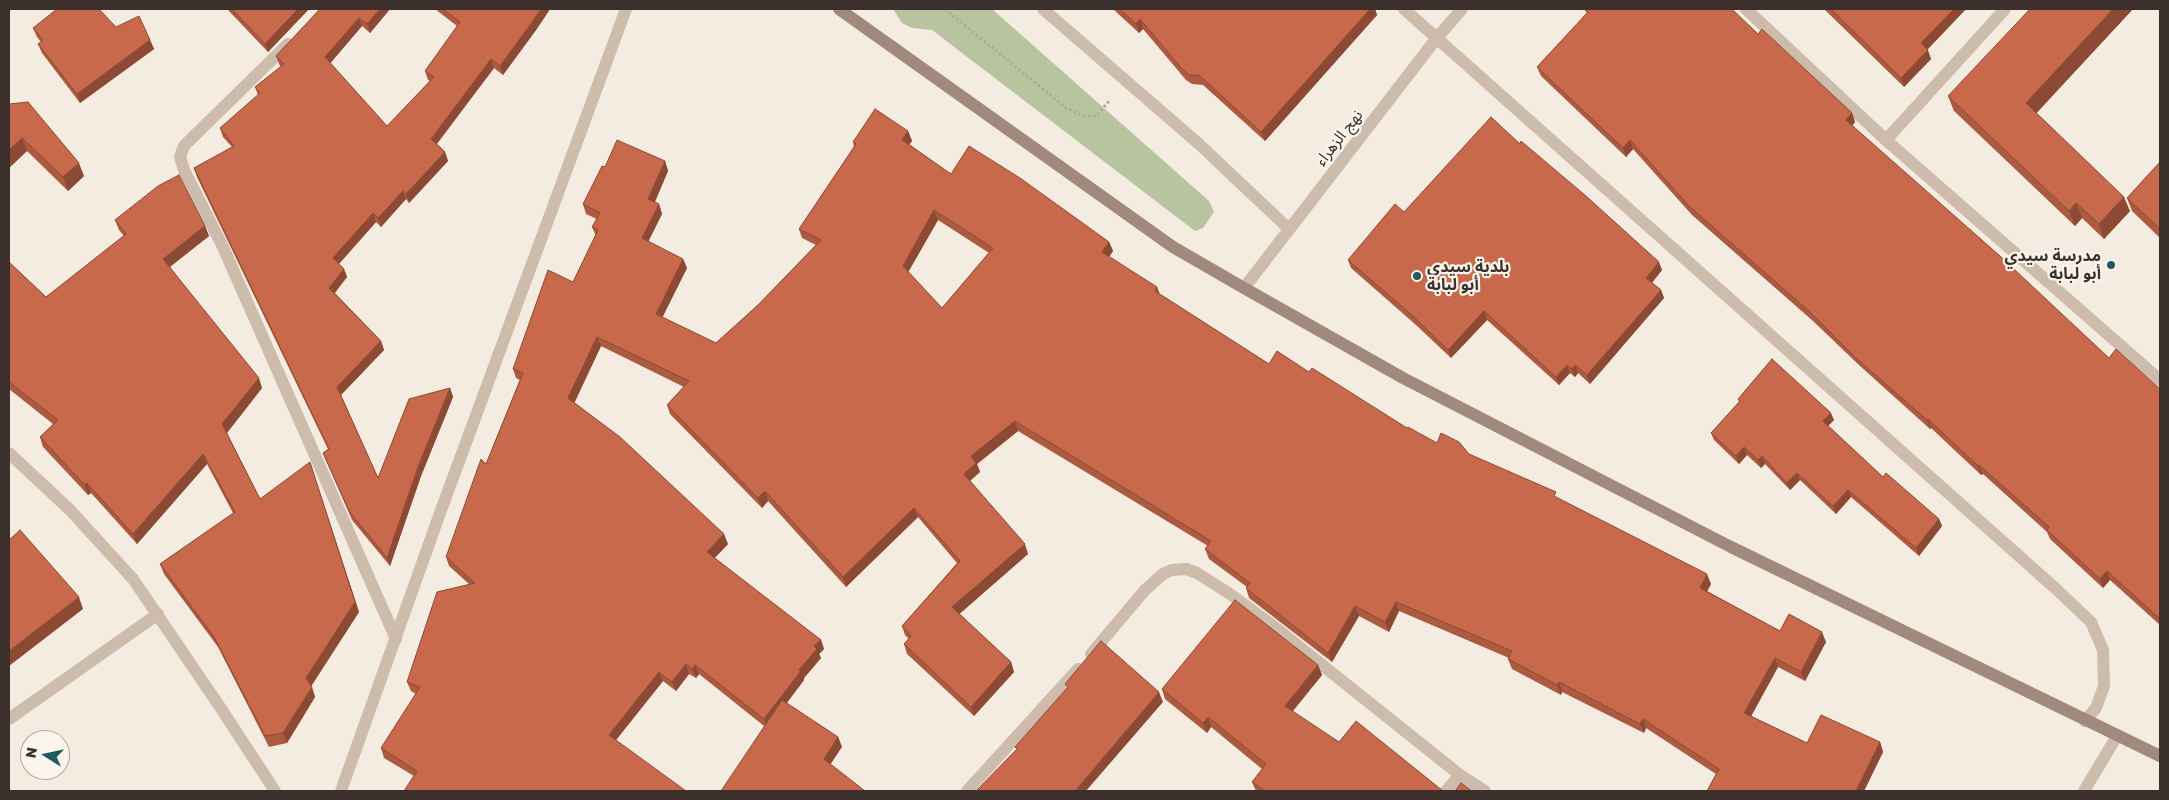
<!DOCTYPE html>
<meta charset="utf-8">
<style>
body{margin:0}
#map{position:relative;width:2169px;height:800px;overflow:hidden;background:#f4ebe1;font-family:"Golos Text",sans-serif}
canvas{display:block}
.frame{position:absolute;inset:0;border:10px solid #3b302b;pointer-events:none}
.north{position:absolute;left:20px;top:730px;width:50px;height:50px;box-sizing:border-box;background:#fbf5ee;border:1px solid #aea6a0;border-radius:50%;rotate:280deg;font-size:14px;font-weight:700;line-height:20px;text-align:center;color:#3b302b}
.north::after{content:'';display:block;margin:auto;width:18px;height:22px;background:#1f5a5e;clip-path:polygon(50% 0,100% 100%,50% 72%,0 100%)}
</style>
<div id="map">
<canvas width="2169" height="800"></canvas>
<div class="frame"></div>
<div class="north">N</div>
</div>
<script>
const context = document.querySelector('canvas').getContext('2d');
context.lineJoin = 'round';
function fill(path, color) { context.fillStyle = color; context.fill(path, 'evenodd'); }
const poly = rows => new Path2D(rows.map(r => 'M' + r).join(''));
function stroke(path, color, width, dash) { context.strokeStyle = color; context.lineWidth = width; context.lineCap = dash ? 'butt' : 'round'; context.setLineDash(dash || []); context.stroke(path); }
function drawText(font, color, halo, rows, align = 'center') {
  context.font = font + ' "Golos Text","Noto Sans Arabic",sans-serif'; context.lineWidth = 4.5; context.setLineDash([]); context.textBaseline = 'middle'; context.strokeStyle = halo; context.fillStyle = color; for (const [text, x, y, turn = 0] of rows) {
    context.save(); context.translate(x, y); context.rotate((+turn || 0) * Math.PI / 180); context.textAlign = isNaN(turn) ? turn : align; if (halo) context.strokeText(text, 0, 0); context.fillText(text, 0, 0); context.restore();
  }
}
fill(poly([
 [893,9,992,9,1209,201,1214,212,1203,228,1195,231,932,30,912,28,902,23]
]), '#b8c4a0');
stroke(poly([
 [945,9,1066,108,1084,116,1096,116,1110,100]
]), '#b9a596', 3, [2.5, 2.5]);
stroke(poly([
 [1746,9,1886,140,2160,380]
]), '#cdbbac', 12);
stroke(poly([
 [1043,9,1199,144,1289,229],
 [1404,9,2055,588,2091,622,2103,650,2104,686,2096,708,2085,721],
 [288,44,194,136,184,146,180,157,184,170,223,247,396,639],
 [1886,140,2005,9],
 [1244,288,1436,39,1462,9],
 [9,453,70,510,133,579,218,704,275,791],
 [1091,654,1145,590,1163,574,1172,570,1186,569,1197,573,1230,594,1272,625,1460,775,1485,791],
 [9,719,158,614],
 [967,791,1078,669],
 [1446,791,1460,775],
 [2084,791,2117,736]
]), '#cdbbac', 12);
stroke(poly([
 [341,791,440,513,626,9]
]), '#cdbbac', 12);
stroke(poly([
 [839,9,1173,247,1244,288,1403,378,1731,547,2160,756]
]), '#a18a7d', 12);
fill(poly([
 [227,9,309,9,268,52],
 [320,9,390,9,370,33,362,26,330,63,387,126,430,81,428,80,425,71,457,26,435,9,550,9,536,30,503,75,494,68,437,144,445,152,448,161,409,203,406,199,381,227,376,222,339,264,344,269,347,277,335,293,381,341,384,350,341,395,378,478,450,388,453,397,421,476,390,566,352,520,323,453,328,449,197,177,194,168,232,147,223,137,220,128,258,95,255,87,281,67,279,64,276,56],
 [1113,9,1375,9,1377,15,1265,141,1203,85,1192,84,1186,80,1143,29,1139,33],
 [1824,9,1966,9,1927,50,1931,59,1904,87],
 [2133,9,2036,113,2130,211,2104,239,2082,218,2075,226,1954,111,1948,96],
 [1585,10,1758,34,1852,113,1855,122,1852,126,2109,358,2160,389,2160,625,2110,580,2103,588,2050,539,2047,532,1983,474,1981,475,1931,428,1930,429,1860,366,1813,321,1692,215,1633,149,1626,157,1541,76,1537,67,1587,13],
 [33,28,150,40,154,49,80,103,42,53,38,44,41,42,37,37],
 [9,104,84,176,68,191,27,151,9,168],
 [908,131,912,141,909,144,951,174,1109,242,1113,251,1109,257,1160,294,1269,364,1309,372,1407,428,1437,443,1469,454,1557,498,1711,584,1707,591,1780,631,1826,642,1805,681,1778,667,1751,716,1807,743,1880,742,1883,752,1864,791,1707,791,1716,774,1646,728,1644,733,1562,692,1561,695,1512,669,1508,659,1509,658,1399,611,1389,632,1359,616,1332,662,1249,598,1246,588,1247,587,1209,559,1205,549,1208,546,1018,431,977,464,980,472,970,481,1028,554,959,614,1011,662,1014,672,974,716,907,654,904,644,909,639,905,635,902,626,957,563,918,517,846,587,768,501,762,508,670,414,667,405,684,387,601,346,574,403,728,544,714,558,821,640,824,649,819,654,821,658,804,678,804,680,787,703,838,737,842,747,764,726,699,674,696,678,689,674,676,691,663,681,616,740,414,776,384,758,381,748,416,694,411,691,407,682,469,584,449,566,446,557,486,464,520,380,516,378,513,369,573,282,596,236,592,227,597,219,586,214,583,204,605,167,665,161,668,171,655,202,659,204,662,214,648,242,683,259,687,268,662,318,716,343,758,305,816,245,802,238,799,229,854,147,853,142],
 [938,220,989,253,942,308,908,272],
 [1520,144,1662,270,1652,283,1661,290,1664,298,1590,384,1578,373,1575,377,1570,373,1559,385,1487,320,1451,358,1416,325,1351,268,1348,260,1404,212],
 [2160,162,2160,238,2132,211,2127,198],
 [115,220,205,226,209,236,170,267,262,388,227,433,260,499,313,472,359,612,311,686,315,697,287,743,269,747,218,647,164,574,160,564,233,513,207,464,137,544,91,493,88,495,43,447,40,437,53,424,9,389,9,262,46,297,124,236,119,230],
 [1738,399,1834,420,1828,426,1883,477,1939,519,1942,526,1919,556,1851,497,1836,514,1800,480,1790,490,1765,464,1761,468,1747,455,1739,464,1714,440,1711,433,1739,402],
 [1318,665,1322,675,1292,712,1339,742,1443,791,1256,791,1252,782,1262,769,1211,727,1207,733,1165,699,1162,689]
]), '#ac5a40');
fill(poly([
 [298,9,309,9,268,52,265,44],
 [380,9,390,9,370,33,367,24],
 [541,9,550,9,536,30,503,75,500,66],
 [1370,9,1375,9,1377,15,1265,141,1261,132],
 [1954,9,1966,9,1924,53,1921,43],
 [2113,9,2133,9,2032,118,2026,103],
 [359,18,362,26,328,66,325,57],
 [1140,19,1143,29,1139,33,1136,24],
 [150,40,154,49,80,103,77,94],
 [1928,50,1931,59,1904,87,1901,78],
 [491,59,494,68,434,147,431,139],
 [1852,113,1855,122,1849,129,1846,120],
 [908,131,912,141,906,149,902,140],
 [22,138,27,151,9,168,9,150],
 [1630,140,1633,149,1626,157,1623,148],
 [445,152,448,161,409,203,406,194],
 [665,161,668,171,652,208,648,199],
 [79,163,84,176,68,191,63,177],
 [403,191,406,199,381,227,378,218],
 [2124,197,2130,211,2104,239,2099,224],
 [2076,203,2082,218,2075,226,2069,211],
 [659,204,662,214,645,248,642,238],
 [934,210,938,220,906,276,903,266],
 [373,213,376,222,336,267,333,258],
 [205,226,209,236,167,269,163,259],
 [1109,242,1113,251,1105,262,1102,252],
 [683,259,687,268,659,324,656,314],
 [1659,262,1662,270,1649,286,1646,278],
 [344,269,347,277,332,296,329,288],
 [1157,287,1161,297,1155,291],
 [1661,290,1664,298,1590,384,1587,375],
 [1484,311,1487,320,1451,358,1448,350],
 [597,337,601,346,572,408,568,398],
 [381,341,384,350,340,396,337,387],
 [1567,365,1570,373,1559,385,1556,377],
 [1575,365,1578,373,1575,377,1572,369],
 [259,378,262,388,226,434,222,424],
 [450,388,453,397,421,476,390,566,387,558,418,467],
 [1831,413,1834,420,1825,429,1823,421],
 [1928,419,1931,428,1930,429,1927,420],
 [1015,421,1018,431,977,464,980,472,967,483,964,474,971,456],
 [1744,447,1747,455,1739,464,1736,456],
 [203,454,207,464,137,544,133,534],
 [1762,456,1765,464,1761,468,1758,460],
 [1979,465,1983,474,1981,475,1978,466],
 [313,472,359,612,310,688,306,678],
 [1797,473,1800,480,1790,490,1787,483],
 [87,483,91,493,88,495,85,485],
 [1848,490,1851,497,1836,514,1833,506],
 [765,491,768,501,762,508,758,498],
 [914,508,918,517,846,587,843,577],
 [1939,519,1942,526,1919,556,1916,548],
 [724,534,728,544,711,562,707,552],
 [1025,544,1028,554,956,617,952,607],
 [2107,571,2110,580,2103,588,2100,579],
 [1707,574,1711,584,1704,597,1700,588],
 [79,597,83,609,9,666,9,651],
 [1396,602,1399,611,1389,632,1385,622],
 [1355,606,1359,616,1332,662,1328,653],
 [1822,632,1826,642,1805,681,1801,672],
 [821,640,824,649,819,654,821,658,804,678,804,680,767,728,764,719,799,670,814,646],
 [1775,658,1778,667,1748,722,1744,713],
 [1011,662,1014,672,974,716,971,707],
 [686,664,689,674,676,691,672,682],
 [695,665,699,674,696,678,692,669],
 [1318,665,1322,675,1288,717,1285,706],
 [659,672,663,681,612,745,609,735],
 [1559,682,1562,692,1561,695,1557,685],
 [312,687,315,697,287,743,283,733],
 [1159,692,1163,702,1086,791,1075,791],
 [1208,717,1211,727,1207,733,1203,723],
 [1643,719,1646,728,1644,733,1640,724],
 [838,737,842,747,828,768,824,759],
 [1880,742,1883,752,1864,791,1856,791]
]), '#8c4a34');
const building = poly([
 [57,9,99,9,116,27,139,16,150,40,77,94,38,44,43,40,33,28,57,9],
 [232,9,298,9,265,44,232,9],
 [320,9,380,9,367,24,359,18,325,57,387,126,434,77,425,71,460,22,443,9,541,9,533,21,500,66,491,59,431,139,445,152,406,194,403,191,378,218,373,213,333,258,344,269,329,288,381,341,337,387,378,478,409,399,450,388,418,467,387,558,349,511,323,453,329,449,194,168,234,146,220,128,260,93,255,87,284,64,276,56,320,9],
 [1120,9,1370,9,1261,132,1199,75,1189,75,1183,70,1140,19,1136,24,1120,9],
 [1587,9,1732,9,1758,34,1762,29,1764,31,1852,113,1846,120,2000,256,2109,358,2116,349,2160,389,2160,619,2107,571,2100,579,2047,530,2049,527,1979,465,1978,466,1928,419,1927,420,1856,358,1810,312,1689,206,1630,140,1623,148,1537,67,1588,12,1585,10,1587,9],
 [1831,9,1954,9,1921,43,1928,50,1901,78,1831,9],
 [2030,9,2113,9,2026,103,2124,197,2099,224,2076,203,2069,211,1948,96,2030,9],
 [28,102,79,163,63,177,22,138,9,150,9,104,28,102],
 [875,109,908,131,902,140,951,174,969,146,1020,178,1109,242,1102,252,1157,287,1155,291,1269,364,1277,351,1309,372,1312,368,1407,428,1408,427,1437,443,1441,433,1459,442,1469,454,1556,492,1554,496,1707,574,1700,588,1780,631,1789,614,1822,632,1801,672,1775,658,1744,713,1807,743,1821,715,1880,742,1856,791,1707,791,1719,769,1643,719,1640,724,1559,682,1557,685,1508,659,1512,651,1396,602,1385,622,1355,606,1328,653,1246,588,1250,583,1205,549,1211,541,1015,421,971,456,976,463,964,474,1025,544,952,607,1011,662,971,707,904,644,911,636,902,626,960,561,914,508,843,577,765,491,758,498,667,405,689,381,597,337,568,398,620,437,724,534,707,552,821,640,814,646,817,649,799,670,801,671,764,719,695,665,692,669,686,664,672,682,659,672,609,735,686,791,404,791,417,771,381,748,420,687,407,682,437,592,475,583,446,557,481,459,486,464,523,373,513,369,548,270,573,282,598,230,592,227,600,213,583,204,602,166,605,167,617,140,665,161,648,199,659,204,642,238,683,259,656,314,716,343,758,305,821,240,799,229,856,144,853,142,875,109],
 [934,210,993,248,942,308,903,266,934,210],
 [1491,117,1520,144,1521,141,1586,196,1659,262,1646,278,1661,290,1587,375,1575,365,1572,369,1567,365,1556,377,1484,311,1448,350,1413,316,1348,260,1395,204,1404,212,1491,117],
 [2160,162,2160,229,2127,198,2160,162],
 [179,175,205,226,163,259,259,378,222,424,260,499,310,462,355,602,306,678,312,687,283,733,265,736,214,637,160,564,235,512,203,454,133,534,87,483,85,485,40,437,58,420,9,382,9,262,46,297,126,234,115,220,158,186,179,175],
 [1772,359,1831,413,1823,421,1883,477,1886,473,1939,519,1916,548,1848,490,1833,506,1797,473,1787,483,1762,456,1758,460,1744,447,1736,456,1711,433,1740,401,1738,399,1772,359],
 [20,530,79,597,9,651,9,540,20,530],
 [1235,600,1318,665,1285,706,1339,742,1356,721,1443,791,1265,791,1252,782,1266,764,1208,717,1203,723,1162,689,1235,600],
 [1101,641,1159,692,1075,791,976,791,1017,749,1015,747,1068,687,1065,684,1101,641],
 [782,700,838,737,824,759,865,791,721,791,782,700],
 [1461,783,1472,791,1455,791,1461,783]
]);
fill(building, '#c8694b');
stroke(building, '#8c4a34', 1);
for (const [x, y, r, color] of [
 [2111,265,5,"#1f5a5e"],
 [1417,276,5,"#1f5a5e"]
]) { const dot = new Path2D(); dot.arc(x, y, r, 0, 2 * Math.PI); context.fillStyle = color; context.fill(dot); stroke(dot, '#fbf5ee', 2); }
drawText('16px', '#3b302b', '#fbf5ee', [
 ["نهج الزهراء",1339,138,-52]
]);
drawText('bold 16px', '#3b302b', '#fbf5ee', [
 ["مدرسة سيدي",2101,256],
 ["أبو لبابة",2101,274],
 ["بلدية سيدي",1427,267,"left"],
 ["أبو لبابة",1427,285,"left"]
], 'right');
</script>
